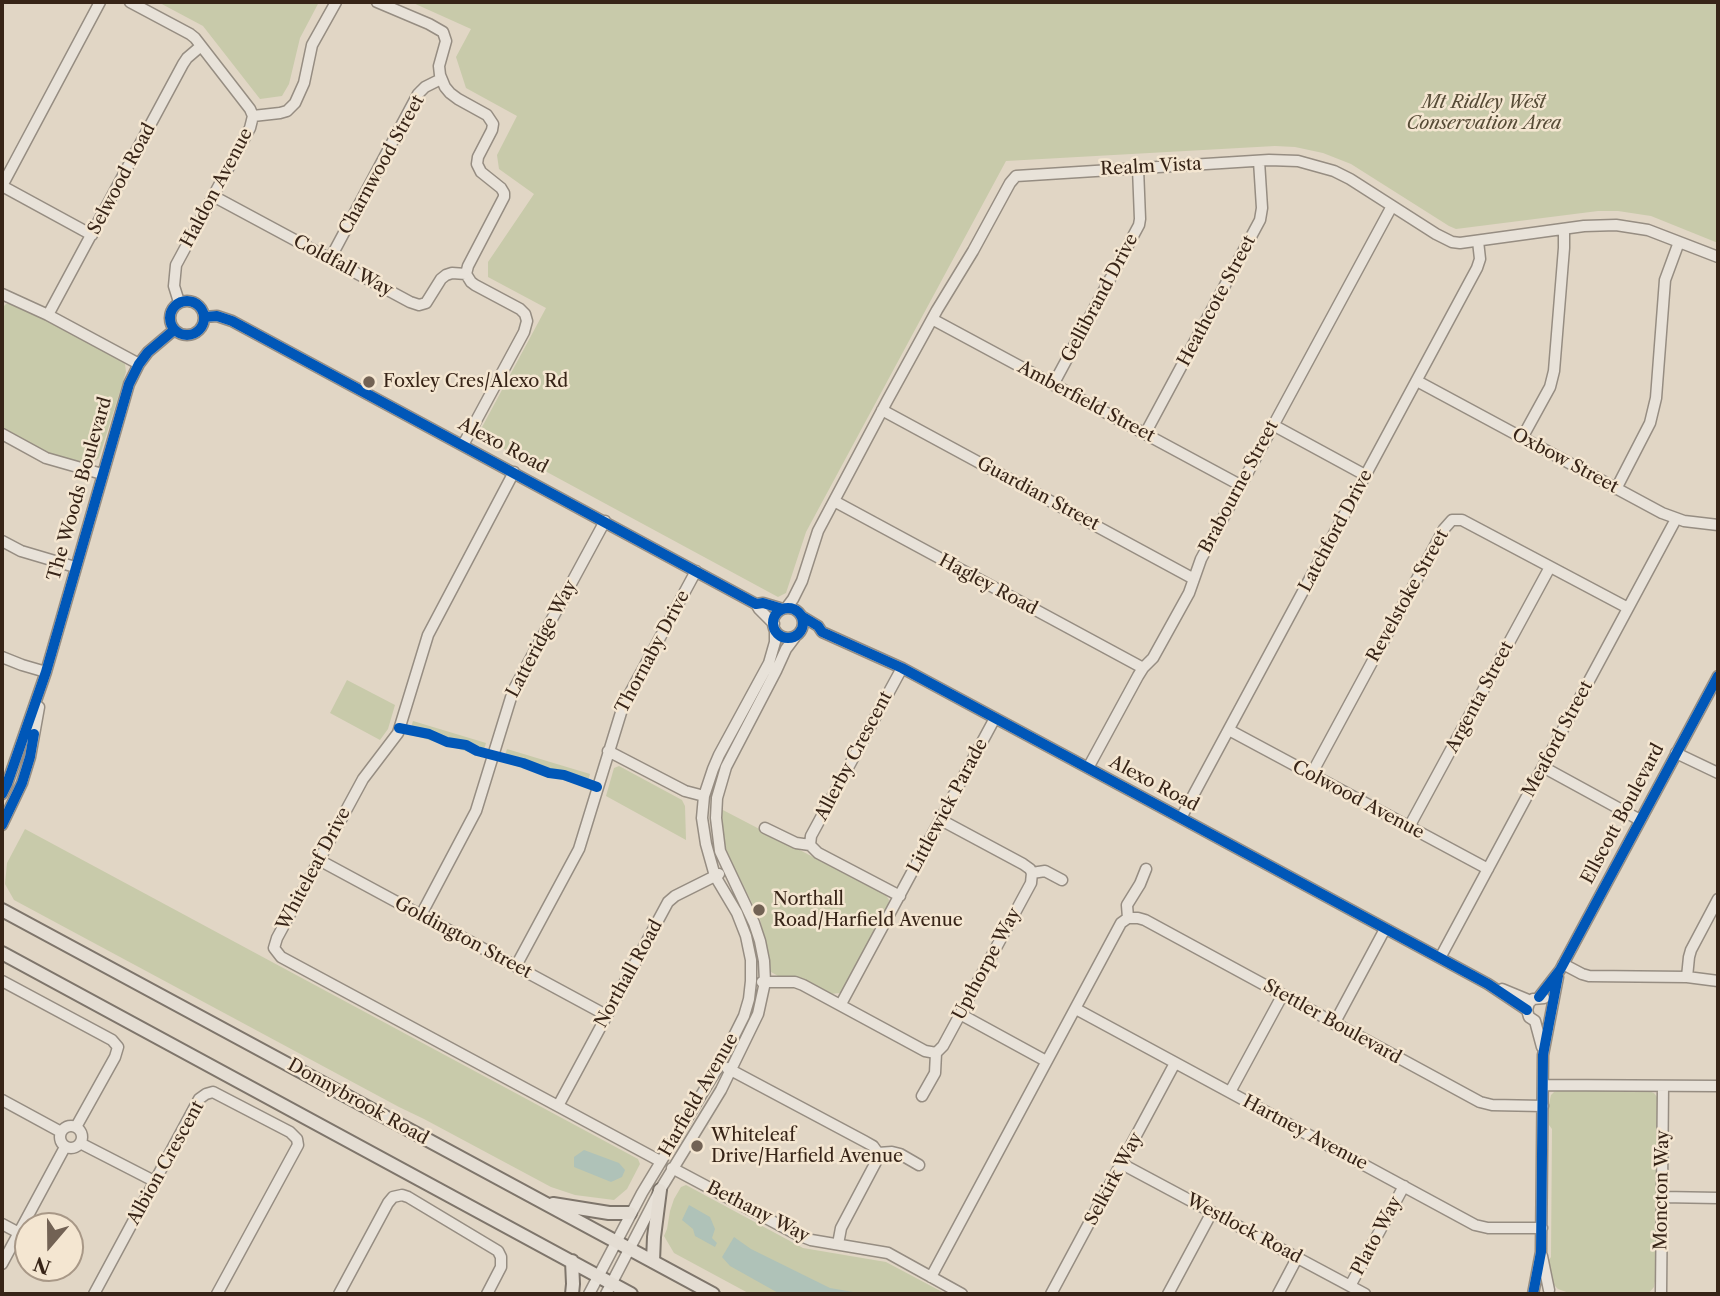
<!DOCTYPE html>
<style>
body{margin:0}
#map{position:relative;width:1720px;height:1296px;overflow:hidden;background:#e1d6c5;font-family:"Libre Caslon Text",serif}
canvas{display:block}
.frame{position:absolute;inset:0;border:4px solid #372417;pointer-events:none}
.north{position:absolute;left:14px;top:1212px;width:70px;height:70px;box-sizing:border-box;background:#f4e6d1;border:2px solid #a89887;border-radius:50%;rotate:200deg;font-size:19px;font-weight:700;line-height:28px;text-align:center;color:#372417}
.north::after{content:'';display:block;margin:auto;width:24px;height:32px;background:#726254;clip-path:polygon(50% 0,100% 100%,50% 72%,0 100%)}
</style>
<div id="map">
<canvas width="1720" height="1296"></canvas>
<div class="frame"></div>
<div class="north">N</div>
</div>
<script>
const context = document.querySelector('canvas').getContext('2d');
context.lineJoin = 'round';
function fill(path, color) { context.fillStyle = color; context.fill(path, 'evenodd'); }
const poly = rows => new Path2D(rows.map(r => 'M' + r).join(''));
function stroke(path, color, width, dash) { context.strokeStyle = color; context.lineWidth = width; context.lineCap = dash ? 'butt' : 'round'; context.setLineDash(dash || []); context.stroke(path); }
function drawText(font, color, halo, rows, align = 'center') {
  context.font = font + ' "Libre Caslon Text",serif'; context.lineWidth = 5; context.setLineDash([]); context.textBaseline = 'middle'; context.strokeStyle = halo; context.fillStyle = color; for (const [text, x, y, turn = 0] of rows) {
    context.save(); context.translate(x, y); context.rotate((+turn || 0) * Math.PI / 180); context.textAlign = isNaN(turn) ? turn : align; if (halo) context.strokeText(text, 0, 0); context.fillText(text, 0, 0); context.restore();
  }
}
fill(poly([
 [158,2,319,2,300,38,289,84,282,96,260,99,203,26],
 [411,2,1718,2,1718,243,1651,216,1618,211,1598,211,1456,229,1449,226,1351,164,1323,153,1295,147,1275,146,1006,161,806,532,786,593,778,597,484,438,481,429,546,308,488,277,488,262,534,194,499,169,497,155,517,116,466,88,456,57,471,29],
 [6,304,12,304,42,318,119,359,125,364,126,372,99,458,93,462,86,464,46,452,2,428,2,308],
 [347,680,395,705,388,729,380,740,330,713],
 [413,721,486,743,482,756,409,734],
 [507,749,590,774,586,787,503,762],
 [619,766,682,800,685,806,686,840,606,796,614,768],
 [721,809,886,895,889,900,888,906,843,990,840,993,830,994,806,981,798,978,780,977,771,972,760,919,727,853,722,831],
 [25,829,638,1159,640,1164,627,1189,614,1200,575,1195,551,1187,424,1119,399,1107,14,900,5,884,7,863],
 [1564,1089,1646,1090,1654,1093,1657,1097,1655,1281,1654,1287,1648,1294,1592,1292,1587,1294,1569,1293,1558,1289,1553,1284,1547,1263,1551,1257,1552,1129,1549,1125,1549,1104,1551,1095,1554,1092],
 [686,1185,803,1248,886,1262,946,1294,750,1294,674,1253,664,1236,667,1229,670,1211,674,1199,681,1187]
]), '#c8caaa');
fill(poly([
 [584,1150,619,1163,625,1170,622,1177,611,1182,574,1167,574,1157],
 [689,1205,710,1217,715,1229,712,1238,717,1243,715,1247,695,1236,693,1229,682,1220],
 [734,1237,751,1249,830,1288,865,1294,780,1294,730,1266,722,1257]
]), '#afc2b8');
const minor = poly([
 [130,2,190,34,195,38,250,109,253,116,250,128,176,265,174,286,179,302],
 [377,2,429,24,443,32,446,41,439,66,440,75,445,87,450,93,458,99,487,115,493,124,492,130,478,157,477,164,481,172,501,188,504,193,504,197,468,266,466,274,471,282,475,285,520,309,525,314,527,321,524,332,463,445],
 [253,116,280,113,287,111,295,103,304,83,312,45,336,2],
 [2,186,100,2],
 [2,186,92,235],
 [213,196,410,302,419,305,426,303,441,279,446,275,452,273,466,274],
 [330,259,418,94,425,87,441,79],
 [2,294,48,315,139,364],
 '170 318a17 17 0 1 1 34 0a17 17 0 1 1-34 0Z',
 [48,315,183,64,187,58,201,46],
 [204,317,217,316,232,321,756,604,763,603,783,609],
 [932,319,1240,485],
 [1417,381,1662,513,1684,521,1718,525],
 [1053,385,1139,225,1140,219,1138,168],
 [882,410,1194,579],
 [1273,425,1365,475],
 [2,434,46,458,102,474],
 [1145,434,1260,220,1262,208,1259,161],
 [1522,438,1550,387,1554,371,1564,248,1564,229],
 [514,472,428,635,398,733,363,779,277,938,274,948,281,957,660,1161],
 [1616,489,1650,423,1656,398,1665,280,1679,242],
 [834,501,1143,668],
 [2,541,21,551,75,567],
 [756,604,759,609,774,624],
 [787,607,793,599,802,581,818,531,887,401,937,310,973,251,1010,183,1016,176,1269,160,1298,161,1334,171,1350,179,1436,234,1452,242,1460,243,1584,226,1616,225,1648,230,1718,257],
 '773 623a15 15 0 1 1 30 0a15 15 0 1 1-30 0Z',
 [803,617,818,626,822,632,902,668,1168,811,1488,984,1527,1010],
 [2,657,22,665,46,672],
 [1229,730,1488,869],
 [608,751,685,791,704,796],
 [1676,753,1718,773],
 [1543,767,1640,820],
 [1088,768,1138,676,1143,668,1153,658,1189,593,1201,559,1392,206],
 [1311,775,1444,529,1452,520,1462,520,1628,608],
 [2,794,7,784,46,672,129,384,139,364,148,352,174,330],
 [1181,818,1477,268,1480,259,1478,241],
 [941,820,1023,864,1030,869,1032,873],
 [2,825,22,783,30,757,39,707],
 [1409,827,1550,567],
 [765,828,796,843,810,845,818,853,900,896],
 [810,845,811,836,902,668],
 [319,860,606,1015],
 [1032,873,1045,871,1062,880],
 [421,915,476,811,513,691,605,521],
 [1128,918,1127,905,1140,884,1146,869],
 [1440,958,1676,519],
 [1563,964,1582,974,1589,976,1687,977,1718,981],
 [516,966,579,849,623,706,696,571],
 [1687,977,1689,957,1691,950,1718,899],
 [2,981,112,1040,118,1047,115,1057,76,1127],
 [762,982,795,982,803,985,925,1051,936,1053],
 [1502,989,1531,1001],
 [1539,997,1560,970,1718,676],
 [841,1004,995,718],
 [1076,1009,1475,1225,1488,1228,1542,1228],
 [960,1014,1046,1061],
 [1334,1024,1385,929],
 [1542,1047,1535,1021,1529,1017,1527,1010,1529,1003,1533,999,1544,998],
 [727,1068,864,1141,873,1146,878,1153,892,1152,900,1154,919,1165],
 [1543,1085,1718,1086],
 [1230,1092,1282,996],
 [922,1096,935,1073,936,1053,943,1046,1031,883,1032,873],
 [2,1100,61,1132],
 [558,1106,668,902,675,896,719,874],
 '60 1137a11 11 0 1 1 22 0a11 11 0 1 1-22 0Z',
 [80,1143,154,1181],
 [1122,1164,1365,1294],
 [672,1168,798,1235,811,1240,888,1253,962,1294],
 [1662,1197,1718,1198],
 [2,1224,19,1233],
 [838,1244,841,1228,877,1160,878,1153],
 [1542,1256,1549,1290],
 [2,1264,65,1147],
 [931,1277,1121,923,1128,918,1138,918,1145,920,1480,1102,1492,1105,1543,1106],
 [1350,1286,1404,1186],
 [94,1294,199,1099,206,1094,213,1092,290,1132,297,1139,298,1145,217,1294],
 [339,1294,388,1203,393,1197,402,1195,408,1197,498,1251,501,1257,501,1267,487,1294],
 [589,1294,642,1193,720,1064,744,1016,749,999,751,981,751,960,746,936,737,913,715,876,706,844,702,818,704,796,713,769,719,755,769,663,775,642,775,630],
 [606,1294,660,1190,721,1090,758,1014,765,982,764,961,760,941,754,923,720,851,716,818,717,798,726,767,776,671,786,649,795,637],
 [1051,1294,1175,1063],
 [1168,1294,1212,1212],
 [1278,1294,1297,1258],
 [1533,1294,1541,1252,1543,1055,1558,977],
 [1661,1294,1663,1086]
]);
const major = poly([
 [2,910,713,1294],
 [2,953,631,1294],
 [553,1204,609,1213,630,1213],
 [653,1261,654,1237,660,1190],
 [572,1294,573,1284,572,1261]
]);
stroke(minor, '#968d82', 13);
stroke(major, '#7e756b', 16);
stroke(minor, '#e8e2d9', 10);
stroke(major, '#e4ddd3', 12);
stroke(poly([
 '170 318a17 17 0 1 1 34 0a17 17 0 1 1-34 0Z',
 [204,317,217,316,232,321,756,604,763,603,783,609],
 '773 623a15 15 0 1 1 30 0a15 15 0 1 1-30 0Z',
 [803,617,818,626,822,632,902,668,1168,811,1488,984,1527,1010],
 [399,728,429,734,447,742,466,745,477,751,523,763,549,773,564,775,597,787],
 [2,794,7,784,46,672,129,384,139,364,148,352,174,330],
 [2,825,22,783,30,757,34,734],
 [1539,997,1560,970,1718,676],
 [1533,1294,1541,1252,1543,1055,1558,976]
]), '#0057b8', 10);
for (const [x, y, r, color] of [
 [369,382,7,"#726254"],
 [759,910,7,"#726254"],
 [697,1146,7,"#726254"]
]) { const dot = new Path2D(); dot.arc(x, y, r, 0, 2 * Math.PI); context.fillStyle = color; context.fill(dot); stroke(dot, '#f4e6d1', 2.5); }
drawText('italic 18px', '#564b36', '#f4e6d1', [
 ["Mt Ridley West",1484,103],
 ["Conservation Area",1484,124]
]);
drawText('18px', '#372417', '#f4e6d1', [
 ["Charnwood Street",382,165,-61],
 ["Realm Vista",1151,167,-3],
 ["Selwood Road",122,179,-62],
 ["Haldon Avenue",217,188,-62],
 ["Coldfall Way",343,266,28],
 ["Gellibrand Drive",1100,298,-62],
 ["Heathcote Street",1217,301,-62],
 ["Amberfield Street",1086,402,28],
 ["Alexo Road",503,446,28],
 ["Oxbow Street",1565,461,28],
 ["Brabourne Street",1239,487,-62],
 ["The Woods Boulevard",80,489,-74],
 ["Guardian Street",1038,494,28],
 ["Latchford Drive",1336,531,-62],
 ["Hagley Road",988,585,28],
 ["Revelstoke Street",1408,596,-61],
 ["Latteridge Way",542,639,-62],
 ["Thornaby Drive",653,652,-62],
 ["Argenta Street",1480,697,-62],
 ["Meaford Street",1558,739,-62],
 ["Allerby Crescent",854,756,-62],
 ["Alexo Road",1154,784,28],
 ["Colwood Avenue",1358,800,28],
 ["Littlewick Parade",948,806,-62],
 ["Ellscott Boulevard",1623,814,-62],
 ["Whiteleaf Drive",314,869,-62],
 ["Goldington Street",463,938,28],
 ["Upthorpe Way",987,964,-62],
 ["Northall Road",629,974,-61],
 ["Stettler Boulevard",1332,1022,29],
 ["Harfield Avenue",699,1095,-60],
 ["Donnybrook Road",358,1102,29],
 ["Hartney Avenue",1305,1133,28],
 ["Albion Crescent",166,1163,-61],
 ["Selkirk Way",1114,1179,-62],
 ["Moncton Way",1662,1190,-89],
 ["Bethany Way",758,1212,27],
 ["Westlock Road",1244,1229,28],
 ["Plato Way",1377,1236,-62]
]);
drawText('18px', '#372417', '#f4e6d1', [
 ["Foxley Cres/Alexo Rd",383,382],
 ["Northall",773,900],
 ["Road/Harfield Avenue",773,921],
 ["Whiteleaf",711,1136],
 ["Drive/Harfield Avenue",711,1157]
], 'left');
</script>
